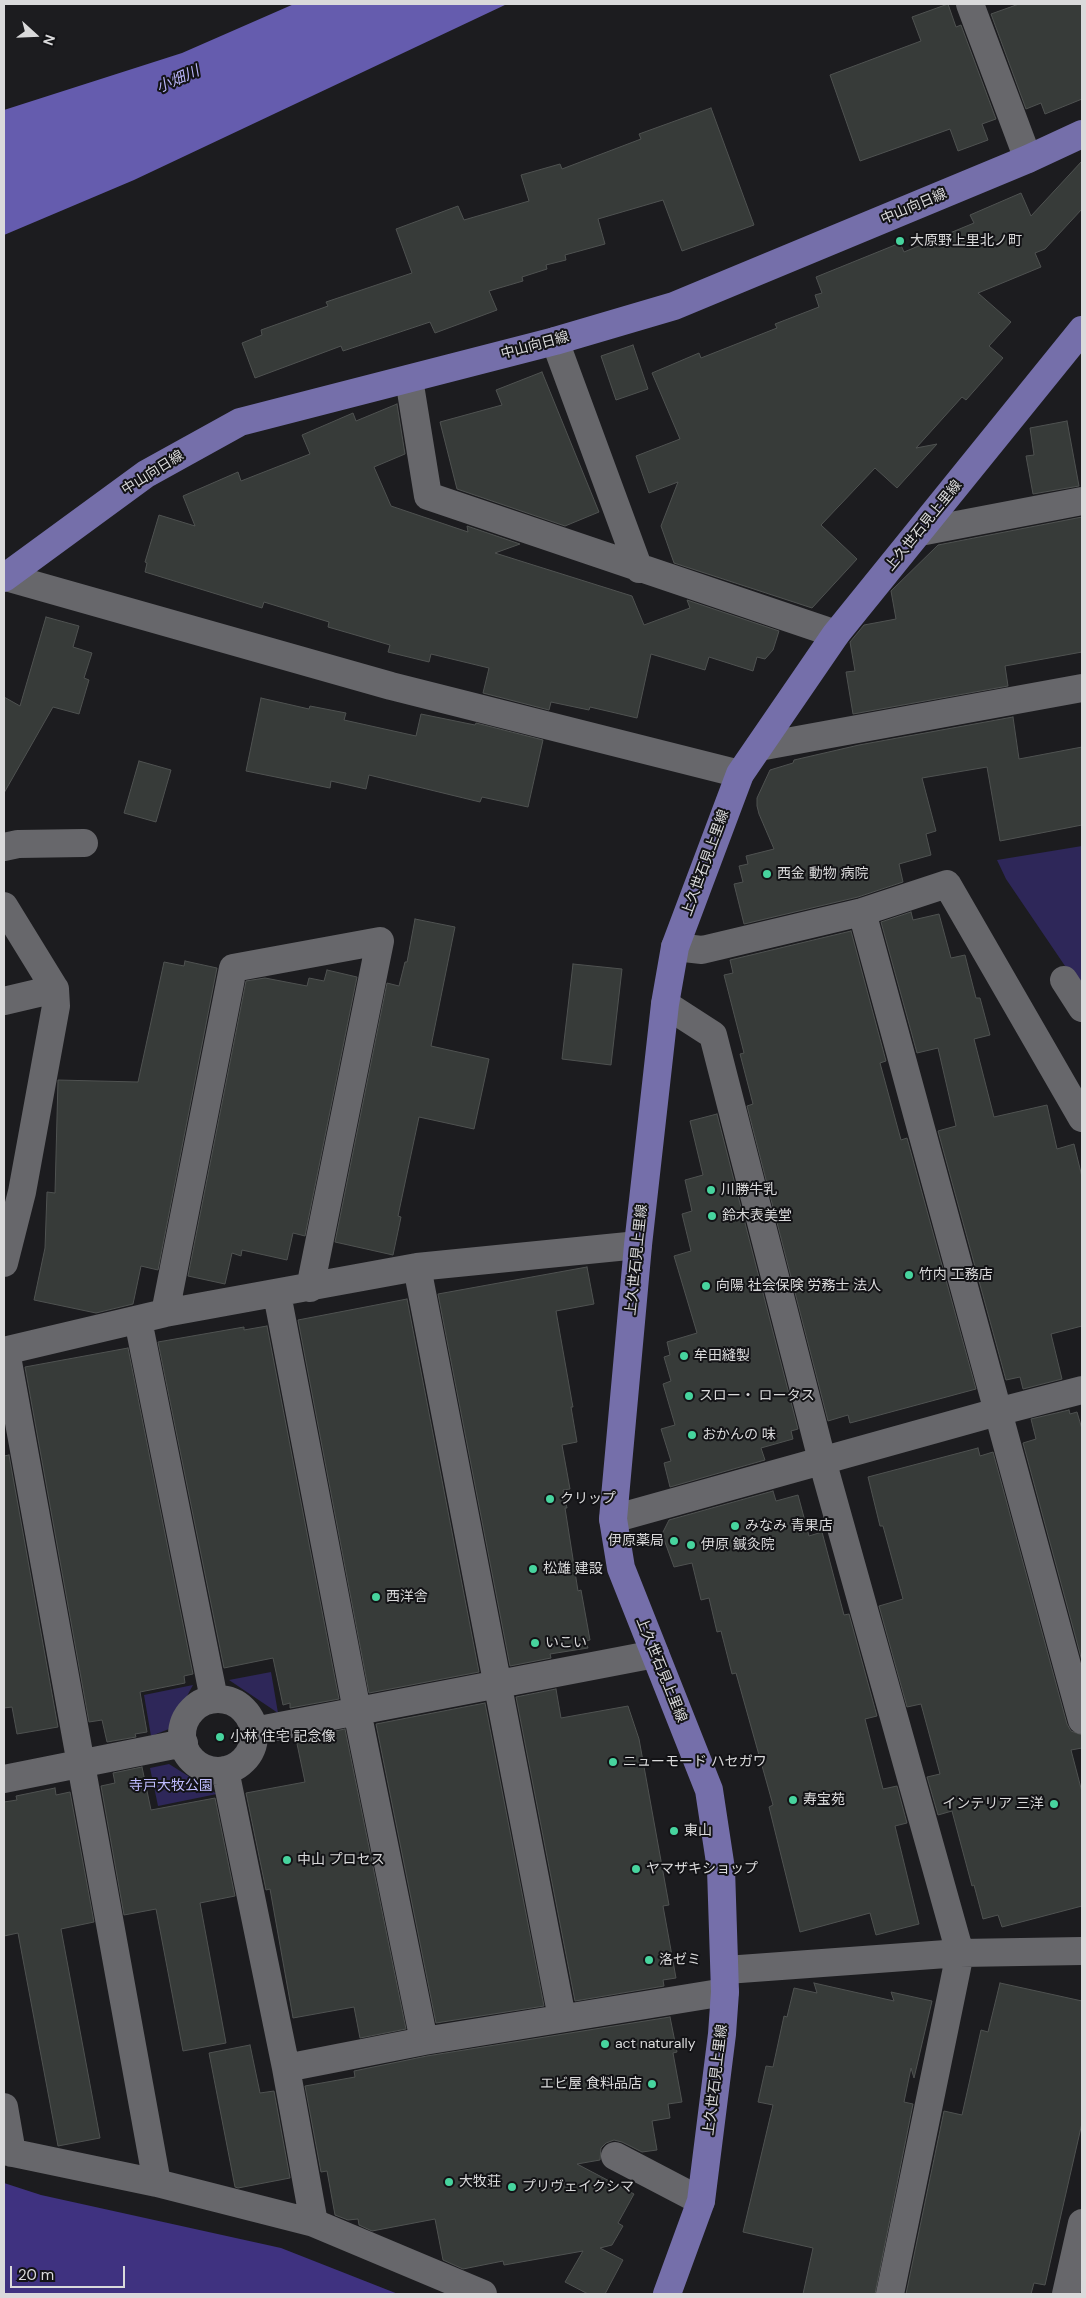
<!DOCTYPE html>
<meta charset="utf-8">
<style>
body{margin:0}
#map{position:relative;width:1086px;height:2298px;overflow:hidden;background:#1c1c1f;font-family:"DM Sans",sans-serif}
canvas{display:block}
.frame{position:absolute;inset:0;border:5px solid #dadadb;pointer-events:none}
.north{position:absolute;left:10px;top:10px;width:50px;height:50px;-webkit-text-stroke:4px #131316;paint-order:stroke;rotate:110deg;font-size:14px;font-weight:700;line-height:20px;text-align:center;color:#dadadb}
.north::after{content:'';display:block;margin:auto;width:18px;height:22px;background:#dadadb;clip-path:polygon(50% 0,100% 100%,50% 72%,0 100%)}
.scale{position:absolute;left:10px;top:2266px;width:115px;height:22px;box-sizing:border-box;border:2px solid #dadadb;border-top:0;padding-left:6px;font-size:15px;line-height:18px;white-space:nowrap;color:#dadadb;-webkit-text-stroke:4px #131316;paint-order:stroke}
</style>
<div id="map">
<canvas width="1086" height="2298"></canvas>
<div class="frame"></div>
<div class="north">N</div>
<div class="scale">20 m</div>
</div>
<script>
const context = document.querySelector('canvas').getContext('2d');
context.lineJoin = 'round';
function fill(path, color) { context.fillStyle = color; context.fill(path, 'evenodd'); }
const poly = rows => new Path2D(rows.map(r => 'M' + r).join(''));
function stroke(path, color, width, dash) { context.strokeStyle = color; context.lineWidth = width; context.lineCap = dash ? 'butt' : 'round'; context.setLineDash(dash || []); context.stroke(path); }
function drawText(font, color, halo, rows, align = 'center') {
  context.font = font + ' "DM Sans","Noto Sans JP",sans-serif'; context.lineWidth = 4; context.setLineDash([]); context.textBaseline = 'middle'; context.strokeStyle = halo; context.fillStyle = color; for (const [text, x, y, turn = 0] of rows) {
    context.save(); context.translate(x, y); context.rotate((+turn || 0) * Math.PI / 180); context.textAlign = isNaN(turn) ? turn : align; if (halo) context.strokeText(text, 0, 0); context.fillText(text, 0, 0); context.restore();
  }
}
fill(poly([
 [1082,846,1082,991,1006,879,997,860],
 [271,1672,278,1713,229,1680],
 [193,1685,169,1729,151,1736,144,1695],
 [169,1764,217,1794,158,1806,150,1768]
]), '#2e2759');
fill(poly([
 [4,2183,41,2195,281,2248,398,2294,4,2294]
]), '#3f3280');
fill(poly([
 [294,4,507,4,134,180,4,235,4,110,182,53]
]), '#655cae');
const building = poly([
 [948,4,956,27,961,25,996,119,982,124,988,140,958,151,950,129,860,161,830,75,921,41,912,17,948,4],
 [1019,4,1082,4,1082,99,1045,114,1041,103,1026,109,991,14,1019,4],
 [711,108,754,225,682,251,663,200,598,219,605,244,565,255,566,260,546,265,547,269,522,277,523,281,489,291,497,310,435,333,430,322,343,351,341,346,255,378,242,343,262,335,261,330,328,306,326,302,412,273,396,229,458,206,464,220,529,201,521,175,560,164,562,169,641,139,639,134,711,108],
 [1082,161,1082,209,1045,249,1035,253,1041,267,978,293,1011,322,989,346,1003,358,966,400,962,397,916,448,937,444,897,488,875,468,821,525,857,559,812,608,674,563,661,526,678,482,649,493,636,456,680,439,652,373,699,353,701,358,777,328,775,324,819,307,815,295,822,293,816,277,900,243,904,252,974,223,970,215,1021,193,1031,216,1082,161],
 [633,345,648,389,616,400,601,356,633,345],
 [542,372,599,512,565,526,457,489,440,422,502,405,496,390,542,372],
 [397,404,405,454,374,467,391,506,468,532,467,526,520,544,495,553,632,596,644,625,690,608,687,600,779,631,773,650,765,659,757,657,753,671,709,657,705,670,651,654,637,718,590,707,589,710,551,702,549,710,483,693,489,668,431,654,429,662,388,652,390,645,328,627,329,622,264,602,262,608,145,572,147,563,145,562,159,515,195,526,183,496,238,472,241,481,310,454,302,435,353,413,356,421,397,404],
 [1067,421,1079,486,1033,494,1026,456,1034,455,1030,428,1067,421],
 [1082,517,1082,652,1005,666,1008,686,853,714,846,672,855,671,850,642,864,625,896,619,891,591,938,545,1082,517],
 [46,617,79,626,73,647,92,653,84,678,89,680,79,714,53,707,4,793,4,697,20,706,46,617],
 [261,698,309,709,310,706,346,713,344,720,416,736,421,714,475,725,476,723,543,740,528,807,482,797,480,802,369,775,366,789,331,781,330,788,246,771,261,698],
 [1013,717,1019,759,1082,747,1082,825,1000,841,987,767,922,778,936,831,926,834,931,855,899,864,903,882,858,897,744,924,734,884,743,882,739,866,748,864,746,856,774,849,759,814,757,806,757,798,770,770,793,763,794,760,859,745,1013,717],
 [139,761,171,770,156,822,124,813,139,761],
 [911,912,913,920,939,914,951,958,965,955,976,998,980,998,990,1035,974,1039,994,1117,1047,1105,1057,1149,1074,1144,1082,1177,1082,1326,1051,1334,1062,1379,1023,1389,1020,1377,1006,1380,938,1131,956,1126,938,1048,917,1053,881,922,911,912],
 [415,919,455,927,431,1046,489,1059,474,1129,419,1117,398,1216,401,1217,393,1255,335,1242,387,983,399,986,405,962,407,962,415,919],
 [851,931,886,1061,880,1063,901,1140,907,1138,976,1389,850,1423,848,1415,828,1421,747,1106,753,1104,740,1054,744,1053,724,975,733,973,730,960,851,931],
 [185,961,217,968,158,1270,141,1266,133,1304,96,1313,34,1300,45,1248,47,1192,55,1193,58,1080,138,1082,164,962,184,966,185,961],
 [573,964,622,969,611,1065,562,1059,573,964],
 [327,970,357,977,305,1236,293,1233,287,1260,242,1250,241,1256,232,1253,225,1284,188,1276,246,981,265,978,307,986,309,978,324,981,327,970],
 [717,1114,798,1429,791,1431,793,1439,761,1448,765,1460,670,1487,664,1463,671,1461,661,1429,675,1425,663,1384,671,1381,664,1357,670,1355,667,1342,697,1333,674,1256,691,1251,682,1214,692,1211,685,1180,703,1175,690,1121,717,1114],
 [587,1267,594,1304,556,1311,572,1402,573,1407,571,1407,577,1442,562,1445,570,1489,563,1490,567,1508,565,1508,578,1591,581,1590,590,1640,586,1641,588,1648,550,1654,551,1658,510,1666,438,1294,587,1267],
 [407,1299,479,1672,369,1693,298,1320,407,1299],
 [267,1326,339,1699,290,1708,290,1703,283,1705,273,1658,224,1668,158,1342,244,1327,244,1330,267,1326],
 [128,1348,193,1674,184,1676,185,1683,140,1692,147,1732,135,1734,136,1737,107,1742,102,1720,89,1722,25,1367,128,1348],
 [1069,1410,1070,1414,1077,1412,1082,1429,1082,1661,1023,1443,1036,1439,1031,1419,1069,1410],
 [978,1448,980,1456,993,1452,1067,1724,1071,1731,1082,1735,1082,1748,1071,1750,1082,1792,1082,1906,1002,1927,998,1915,983,1919,974,1885,972,1886,952,1811,938,1815,927,1777,940,1774,921,1704,907,1707,879,1606,903,1599,883,1526,880,1526,868,1477,978,1448],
 [9,1455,58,1727,17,1734,12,1707,4,1708,4,1456,9,1455],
 [773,1491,776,1501,798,1495,809,1536,822,1532,844,1615,849,1614,877,1716,865,1719,883,1789,897,1786,907,1823,895,1826,919,1924,876,1935,870,1913,800,1932,769,1807,773,1805,736,1673,732,1674,721,1631,717,1632,709,1598,701,1600,692,1563,674,1567,662,1534,669,1520,773,1491],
 [556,1689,561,1718,628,1706,639,1739,669,1905,663,1906,676,1978,663,1980,664,1986,575,2001,516,1697,556,1689],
 [485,1703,544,2006,436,2023,376,1724,485,1703],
 [345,1729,406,2029,360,2038,354,2007,293,2018,270,1889,266,1890,246,1793,305,1782,296,1739,345,1729],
 [142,1767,151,1810,215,1798,235,1896,200,1903,226,2043,183,2051,156,1909,124,1915,101,1786,115,1783,113,1773,142,1767],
 [55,1788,56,1795,70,1792,94,1922,61,1929,100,2138,58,2146,18,1933,4,1936,4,1802,17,1800,16,1796,55,1788],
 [814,1983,894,2001,891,1992,932,2001,914,2078,911,2068,904,2102,913,2104,875,2294,803,2294,813,2248,743,2232,773,2105,758,2102,766,2066,773,2067,784,2016,787,2017,794,1988,817,1993,814,1983],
 [1000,1983,1082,2001,1082,2123,1045,2285,1034,2283,1031,2294,906,2294,944,2111,962,2115,981,2030,988,2032,1000,1983],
 [670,2017,677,2052,673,2053,682,2102,668,2104,670,2118,652,2121,657,2150,642,2152,622,2142,614,2140,606,2143,601,2148,600,2160,577,2164,634,2194,618,2223,623,2226,612,2245,600,2248,623,2260,605,2294,588,2294,565,2282,583,2251,504,2265,503,2261,463,2269,443,2260,435,2219,372,2231,359,2225,358,2219,348,2220,335,2215,327,2171,321,2172,305,2086,355,2077,354,2071,427,2056,670,2017],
 [250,2045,260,2093,274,2091,290,2178,238,2188,235,2187,209,2053,250,2045]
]);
fill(building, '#373b39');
stroke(building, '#4f5251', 1);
stroke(poly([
 [970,4,1028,159],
 [555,341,639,569],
 [409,379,428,496,836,634],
 [920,532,1082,501],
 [6,577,391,686,740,774],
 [759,747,1082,688],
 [4,847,18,844,84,843],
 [4,906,55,989,56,1006,22,1192,4,1263],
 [862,912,1082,1720],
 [675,947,702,950,862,912,947,884,1082,1118],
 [1064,980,1082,1008],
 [4,1001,55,989],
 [665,1004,713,1035,822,1460,960,1953,890,2294],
 [417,1267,562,2018],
 [277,1294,357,1711,424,2041],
 [165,1313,233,968,380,941,310,1288],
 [138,1320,214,1699],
 [4,1351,165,1313,417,1267,638,1245],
 [6,1351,157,2183],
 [613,1519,997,1412,1082,1390],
 '182 1735a36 36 0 1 1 72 0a36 36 0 1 1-72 0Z',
 [254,1731,655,1654],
 [225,1770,286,2068,314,2223],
 [4,1779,184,1743],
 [726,1970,960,1953,1082,1951],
 [286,2068,424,2041,725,1992],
 [4,2107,12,2153],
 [4,2151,157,2183,314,2223,483,2294],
 [615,2156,701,2201],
 [1066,2294,1082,2223]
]), '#67676b', 28);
stroke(poly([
 [4,578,146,474,240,422,555,341,674,306,1028,159,1082,134],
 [667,2294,701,2201,722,2034,725,1992,721,1869,709,1790,621,1568,613,1519,638,1245,665,1004,675,947,740,774,836,634,1082,330]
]), '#756faa', 28);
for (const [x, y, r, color] of [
 [900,241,5,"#47d49e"],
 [767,874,5,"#47d49e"],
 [711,1190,5,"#47d49e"],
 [712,1216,5,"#47d49e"],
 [909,1275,5,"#47d49e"],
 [706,1286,5,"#47d49e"],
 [684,1356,5,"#47d49e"],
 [689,1396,5,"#47d49e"],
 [692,1435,5,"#47d49e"],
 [550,1499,5,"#47d49e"],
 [735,1526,5,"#47d49e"],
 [674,1541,5,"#47d49e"],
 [691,1545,5,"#47d49e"],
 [533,1569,5,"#47d49e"],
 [376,1597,5,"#47d49e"],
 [535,1643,5,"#47d49e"],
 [220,1737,5,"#47d49e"],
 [613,1762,5,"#47d49e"],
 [793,1800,5,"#47d49e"],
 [1054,1804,5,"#47d49e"],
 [674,1831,5,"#47d49e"],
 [287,1860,5,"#47d49e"],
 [636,1869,5,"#47d49e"],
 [649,1960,5,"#47d49e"],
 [605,2044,5,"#47d49e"],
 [652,2084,5,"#47d49e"],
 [449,2182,5,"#47d49e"],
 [512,2187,5,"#47d49e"]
]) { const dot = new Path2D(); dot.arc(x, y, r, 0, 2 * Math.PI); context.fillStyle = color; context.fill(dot); stroke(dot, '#131316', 2); }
drawText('14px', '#dadadb', '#131316', [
 ["中山向日線",914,207,-23],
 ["中山向日線",535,346,-15],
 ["中山向日線",153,473,-32],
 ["上久世石見上里線",924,526,-51],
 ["上久世石見上里線",706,863,-70],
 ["上久世石見上里線",637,1260,-84],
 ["上久世石見上里線",661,1670,68],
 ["上久世石見上里線",716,2080,-83]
]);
drawText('14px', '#dadadb', '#131316', [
 ["大原野上里北ノ町",910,241],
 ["西金 動物 病院",777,874],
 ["川勝牛乳",721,1190],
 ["鈴木表美堂",722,1216],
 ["竹内 工務店",919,1275],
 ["向陽 社会保険 労務士 法人",716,1286],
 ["牟田縫製",694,1356],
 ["スロー・ ロータス",699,1396],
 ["おかんの 味",702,1435],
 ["クリップ",560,1499],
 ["みなみ 青果店",745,1526],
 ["伊原薬局",664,1541,"right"],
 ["伊原 鍼灸院",701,1545],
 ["松雄 建設",543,1569],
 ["西洋舎",386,1597],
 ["いこい",545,1643],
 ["小林 住宅 記念像",230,1737],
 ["ニューモード ハセガワ",623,1762],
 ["寿宝苑",803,1800],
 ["インテリア 三洋",1044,1804,"right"],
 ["東山",684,1831],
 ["中山 プロセス",297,1860],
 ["ヤマザキショップ",646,1869],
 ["洛ゼミ",659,1960],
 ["act naturally",615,2044],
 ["エビ屋 食料品店",642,2084,"right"],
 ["大牧荘",459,2182],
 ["プリヴェイクシマ",522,2187]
], 'left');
drawText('14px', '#bfbcfe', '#131316', [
 ["寺戸大牧公園",171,1786]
]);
drawText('italic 15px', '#b9b5f8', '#131316', [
 ["小畑川",178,80,-24]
]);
</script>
